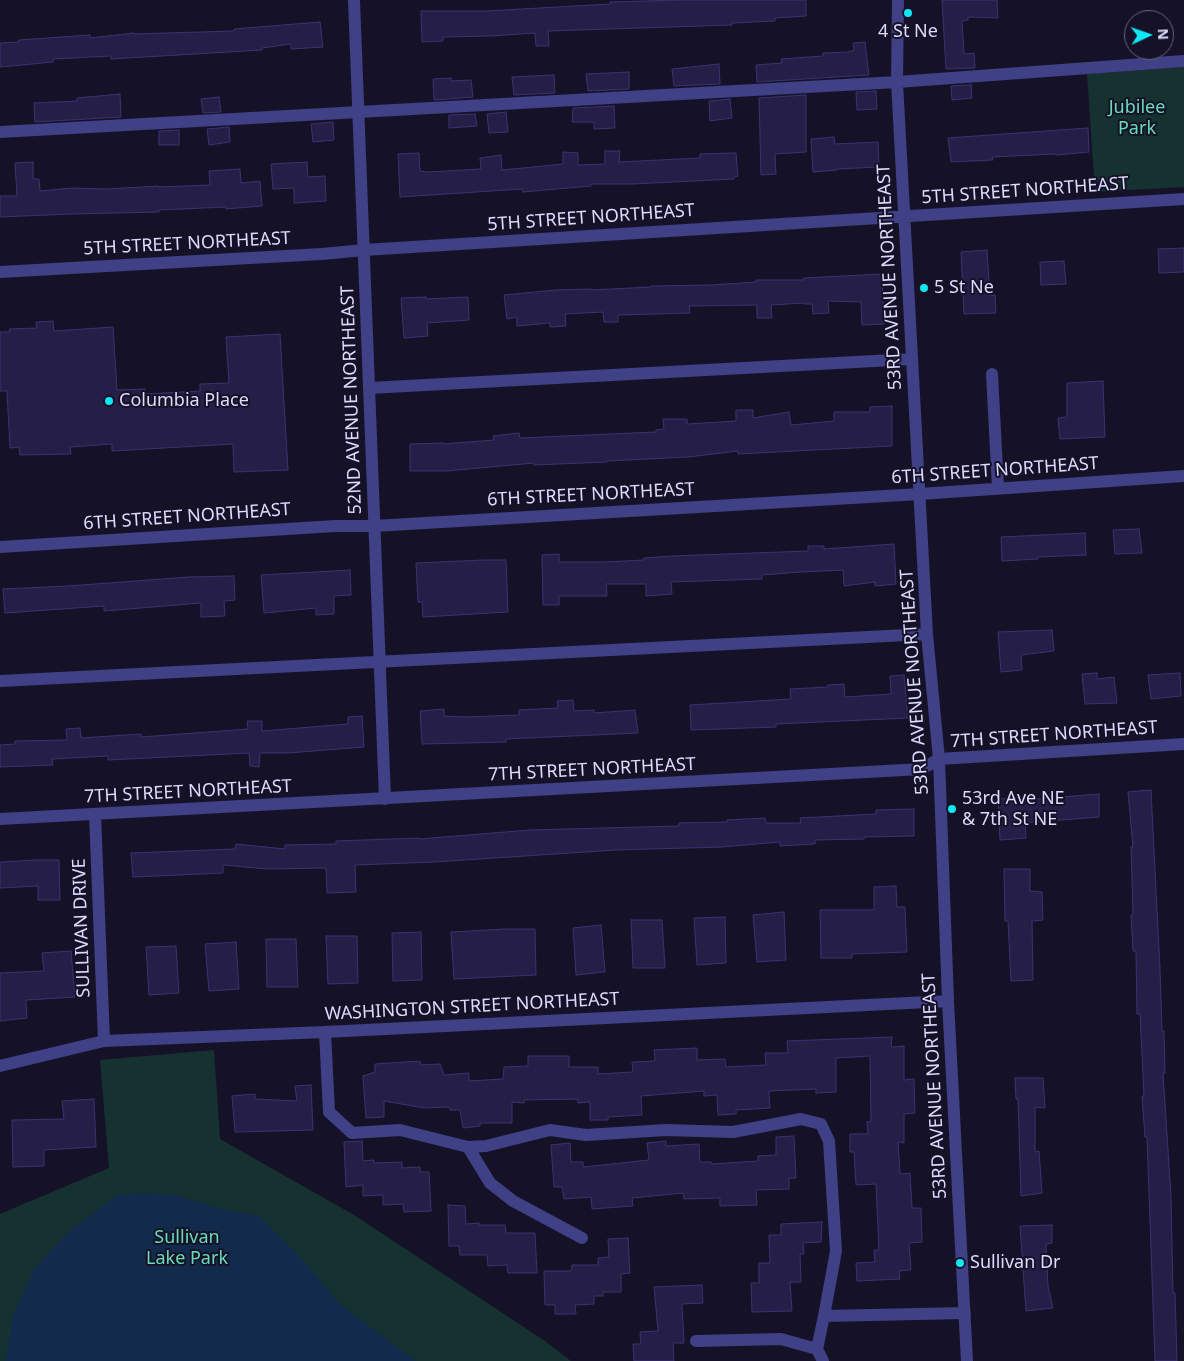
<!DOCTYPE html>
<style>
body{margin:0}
#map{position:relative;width:1184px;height:1361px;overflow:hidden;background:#151228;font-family:"Noto Sans",sans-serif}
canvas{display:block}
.north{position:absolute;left:1124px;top:10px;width:50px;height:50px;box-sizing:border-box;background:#151228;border:1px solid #65627d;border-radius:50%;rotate:87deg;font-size:14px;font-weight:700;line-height:20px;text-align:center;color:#dddbfd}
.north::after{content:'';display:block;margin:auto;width:18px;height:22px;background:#11e6f3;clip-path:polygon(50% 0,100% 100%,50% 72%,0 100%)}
</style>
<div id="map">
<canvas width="1184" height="1361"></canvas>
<div class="north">N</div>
</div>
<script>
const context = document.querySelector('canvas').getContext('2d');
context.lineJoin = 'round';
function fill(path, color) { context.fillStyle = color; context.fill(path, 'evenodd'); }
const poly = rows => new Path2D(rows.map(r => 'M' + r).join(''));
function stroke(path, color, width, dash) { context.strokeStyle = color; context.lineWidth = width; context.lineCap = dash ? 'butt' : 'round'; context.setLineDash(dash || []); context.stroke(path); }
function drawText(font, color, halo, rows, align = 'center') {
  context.font = font + ' "Noto Sans",sans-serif'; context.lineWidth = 4; context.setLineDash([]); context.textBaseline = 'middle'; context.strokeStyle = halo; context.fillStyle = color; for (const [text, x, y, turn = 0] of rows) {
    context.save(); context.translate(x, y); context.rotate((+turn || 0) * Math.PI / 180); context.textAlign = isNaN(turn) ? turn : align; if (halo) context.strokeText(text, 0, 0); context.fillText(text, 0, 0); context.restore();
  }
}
fill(poly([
 [1184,67,1184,187,1095,192,1087,74],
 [214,1050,220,1139,354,1215,545,1341,571,1361,0,1361,0,1214,109,1168,100,1060]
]), '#153230');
fill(poly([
 [144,1193,175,1195,222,1209,259,1216,297,1253,341,1305,416,1361,5,1361,14,1312,35,1268,68,1232,117,1195]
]), '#122a4c');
const building = poly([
 [679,0,806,0,806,16,775,18,775,21,732,23,732,25,548,31,549,46,536,46,535,33,491,36,443,37,443,41,422,42,421,11,487,11,610,4,610,2,679,0],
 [942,0,997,0,998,18,968,17,968,20,962,21,964,54,974,53,975,68,946,69,942,0],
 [320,22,323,47,291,49,291,44,262,48,262,50,111,59,111,56,53,59,53,62,0,67,0,43,19,42,19,40,90,35,90,38,134,33,134,34,234,31,234,29,320,22],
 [865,42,869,75,757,82,756,65,782,63,781,59,823,56,823,53,848,52,854,50,853,43,865,42],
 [719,64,720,84,674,86,672,69,719,64],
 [629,72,629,89,588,91,586,74,629,72],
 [554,75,555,93,514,95,512,77,554,75],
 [451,78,451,81,471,80,473,97,434,100,433,79,451,78],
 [971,85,972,98,952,100,951,86,971,85],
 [876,91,877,109,857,110,856,92,876,91],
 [120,94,121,117,35,122,34,103,77,101,77,98,120,94],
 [806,95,806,152,775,154,776,174,761,175,759,98,806,95],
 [219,97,221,112,203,113,201,99,219,97],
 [730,99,732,118,710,121,709,101,730,99],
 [614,106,615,128,594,129,594,122,572,122,573,108,614,106],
 [506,112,508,132,489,133,487,114,506,112],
 [475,114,477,126,449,128,449,115,475,114],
 [333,122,334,140,313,142,311,124,333,122],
 [229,127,230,142,209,145,207,129,229,127],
 [1088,128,1089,152,1056,155,1056,154,992,157,993,160,951,162,948,138,1088,128],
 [179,130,179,145,159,145,159,131,179,130],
 [834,137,835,144,878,142,879,167,837,169,837,170,813,172,811,139,834,137],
 [605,151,620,151,619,162,700,158,700,154,732,153,736,153,738,176,734,177,734,179,633,184,591,184,591,186,523,192,522,189,400,197,398,154,419,153,420,171,428,172,481,169,480,158,501,155,502,170,563,164,563,152,578,153,578,165,605,164,605,151],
 [33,162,33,179,39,179,40,191,72,188,107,189,158,186,158,187,210,185,209,171,240,169,241,183,260,181,262,206,226,209,226,207,159,210,159,212,72,214,0,217,0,196,17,196,15,163,33,162],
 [307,162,308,177,325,176,326,201,294,203,294,188,273,189,271,164,307,162],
 [1184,248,1184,272,1159,273,1158,249,1184,248],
 [987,250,990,296,995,295,996,313,964,314,961,252,987,250],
 [1064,261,1066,284,1041,285,1040,262,1064,261],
 [882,274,884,324,862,325,861,302,828,301,829,313,813,314,812,304,805,304,805,303,771,305,772,318,757,318,757,305,689,306,690,313,618,315,618,322,604,322,603,312,565,314,566,326,550,327,550,323,517,326,517,317,507,319,504,295,556,290,591,289,591,290,651,287,651,286,711,285,756,282,756,280,804,280,804,278,882,274],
 [426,297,426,299,468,297,469,320,427,323,428,336,404,338,401,298,426,297],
 [53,321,54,331,113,327,117,390,145,389,146,394,200,391,200,384,229,383,226,337,280,334,288,470,234,472,233,444,112,451,112,444,70,447,71,454,20,455,19,447,10,448,7,391,0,391,0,332,10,332,9,329,37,328,36,322,53,321],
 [1103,381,1105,437,1060,439,1058,418,1067,417,1067,383,1103,381],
 [892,406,892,446,738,454,738,451,688,457,607,461,607,462,534,465,534,463,447,471,410,471,410,444,443,443,443,444,494,440,493,436,519,433,520,438,656,432,656,430,664,429,663,419,687,419,687,424,736,421,736,410,753,410,753,418,789,412,791,425,834,421,834,412,870,412,870,407,892,406],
 [1139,529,1142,553,1115,554,1113,530,1139,529],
 [1085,533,1086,555,1038,557,1038,559,1002,561,1001,537,1085,533],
 [894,544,896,584,875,586,875,582,844,586,843,570,801,572,762,575,762,579,671,582,672,594,646,596,646,584,606,584,607,596,559,596,559,605,543,605,542,555,559,554,559,562,606,562,644,560,644,558,672,556,808,551,808,546,824,546,824,549,894,544],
 [484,560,506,560,508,612,423,617,422,602,418,602,416,563,484,560],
 [350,570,351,595,334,596,334,614,316,615,316,608,264,613,261,575,350,570],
 [234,576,235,600,224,601,225,616,201,617,201,603,104,611,104,606,5,613,3,589,68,586,189,577,234,576],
 [1052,630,1054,651,1021,655,1022,670,1001,672,998,632,1052,630],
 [1097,673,1097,679,1114,677,1117,703,1085,704,1082,674,1097,673],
 [1180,673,1181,696,1151,699,1148,675,1180,673],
 [904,675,908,718,776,724,776,727,691,730,690,705,791,699,790,689,828,687,828,685,844,684,845,697,891,694,890,676,904,675],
 [573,700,574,711,594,710,594,713,635,710,638,733,506,739,506,742,422,744,420,711,444,709,444,716,465,717,519,715,519,710,558,708,557,701,573,700],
 [362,716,364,747,288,753,260,753,259,767,250,766,249,753,108,760,108,756,52,759,53,765,0,767,0,745,15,744,15,741,67,740,66,729,80,728,81,738,141,734,141,737,248,729,247,721,262,721,262,731,348,724,348,717,362,716],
 [1151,790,1160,969,1162,1031,1164,1031,1165,1073,1163,1073,1171,1196,1173,1293,1175,1293,1177,1361,1155,1361,1147,1137,1145,1137,1142,1096,1144,1096,1140,1014,1137,1014,1136,951,1133,951,1131,915,1133,914,1131,847,1133,847,1128,792,1151,790],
 [1099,794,1099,817,1025,823,1026,838,1000,840,998,799,1022,798,1023,800,1099,794],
 [914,809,914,836,864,837,864,839,815,840,815,844,780,846,780,842,722,847,616,850,434,862,355,865,356,892,327,893,326,868,267,869,223,865,223,873,133,877,131,853,235,849,236,844,285,849,285,845,336,844,336,841,419,838,419,839,530,830,679,826,679,823,727,822,727,820,765,818,766,823,801,823,800,818,876,814,876,810,914,809],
 [37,860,59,860,60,900,38,900,38,886,0,888,0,862,37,860],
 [1004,869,1030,869,1030,891,1042,892,1043,920,1032,921,1033,980,1011,981,1008,921,1005,921,1004,869],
 [896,886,897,907,905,907,907,952,852,954,852,958,821,958,820,910,874,910,874,887,896,886],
 [784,912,786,960,757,962,753,915,784,912],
 [725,917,726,963,697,965,694,918,725,917],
 [631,920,662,920,665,968,633,968,631,920],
 [601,925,605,972,576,975,573,928,601,925],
 [506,929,535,929,536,975,454,979,451,932,506,929],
 [421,932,422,980,393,981,392,933,421,932],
 [326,936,357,936,358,983,328,984,326,936],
 [266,939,296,939,298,987,267,987,266,939],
 [236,942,239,989,209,991,205,944,236,942],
 [176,946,179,993,149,995,146,947,176,946],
 [71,951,75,997,26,1000,27,1018,0,1021,0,973,44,971,42,953,71,951],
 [892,1037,891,1047,904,1046,904,1080,914,1079,915,1113,904,1114,904,1143,898,1142,900,1174,910,1173,912,1208,921,1208,922,1242,909,1243,911,1270,899,1271,900,1279,857,1281,856,1263,875,1262,874,1250,879,1250,876,1184,856,1185,854,1152,850,1152,850,1134,868,1134,867,1122,871,1121,870,1056,836,1058,836,1092,816,1093,816,1089,769,1091,770,1108,736,1110,736,1114,718,1115,717,1095,704,1096,704,1091,641,1096,642,1115,608,1117,608,1120,590,1120,590,1102,578,1103,578,1099,524,1100,524,1103,512,1102,512,1123,480,1123,480,1126,463,1128,460,1110,450,1110,449,1107,424,1108,384,1101,384,1117,366,1118,363,1076,375,1072,375,1064,420,1061,421,1065,440,1064,444,1075,469,1073,469,1081,503,1079,504,1067,528,1066,528,1056,569,1056,569,1067,598,1067,598,1074,633,1072,632,1062,655,1061,654,1050,697,1048,697,1060,725,1059,726,1067,766,1065,765,1053,788,1053,787,1041,892,1037],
 [1015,1078,1043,1078,1045,1108,1035,1107,1035,1152,1039,1151,1042,1193,1021,1196,1018,1099,1016,1099,1015,1078],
 [311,1085,313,1130,235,1132,232,1096,255,1094,255,1099,297,1101,295,1086,311,1085],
 [94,1099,96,1147,44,1150,44,1166,13,1167,12,1120,64,1119,62,1101,94,1099],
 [794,1136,796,1178,789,1178,789,1189,756,1190,757,1205,720,1206,720,1198,684,1199,683,1193,632,1198,633,1206,592,1209,591,1197,564,1199,562,1187,554,1187,551,1145,570,1143,571,1162,583,1162,583,1167,649,1160,647,1143,666,1141,666,1146,699,1144,700,1162,711,1162,712,1164,758,1161,758,1156,776,1155,776,1137,794,1136],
 [362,1141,363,1161,374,1160,374,1163,402,1162,402,1168,420,1167,420,1172,429,1172,431,1211,404,1212,403,1204,383,1205,383,1195,363,1196,363,1185,346,1187,344,1142,362,1141],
 [448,1205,465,1206,466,1224,479,1223,479,1225,505,1225,506,1233,535,1233,537,1273,508,1273,507,1265,488,1266,487,1255,460,1255,459,1246,449,1246,448,1205],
 [822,1222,821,1242,803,1243,804,1254,800,1254,801,1282,790,1282,792,1311,752,1312,751,1283,759,1283,759,1263,770,1263,769,1235,781,1235,781,1224,822,1222],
 [1052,1225,1052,1243,1046,1244,1048,1286,1053,1308,1026,1311,1020,1226,1052,1225],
 [628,1238,630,1273,621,1274,621,1292,603,1292,603,1296,594,1296,594,1304,575,1305,576,1314,555,1314,555,1305,545,1305,544,1271,571,1271,572,1265,598,1265,598,1258,609,1257,608,1239,628,1238],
 [702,1285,703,1303,682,1304,684,1343,673,1343,674,1361,634,1361,633,1344,641,1344,640,1332,658,1331,654,1287,702,1285]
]);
fill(building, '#251f48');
stroke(building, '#3c3273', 1);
stroke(poly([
 [354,0,385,799],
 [898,0,897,82,927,634,939,759,948,1001,967,1361],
 [0,132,897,82,1184,61],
 [0,272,322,254,364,250,1184,199],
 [992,374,998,488],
 [369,388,912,359],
 [0,547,335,526,374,526,920,494,1184,476],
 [0,681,927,634],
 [95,814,104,1041],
 [0,819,922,769,939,759,1184,744],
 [325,1032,329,1112,352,1133,400,1130,468,1147,486,1146,550,1130,586,1135,666,1130,733,1132,801,1119,821,1124,829,1141,836,1251,824,1316,817,1349,823,1361],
 [0,1066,104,1041,325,1032,948,1001],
 [468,1147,490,1183,513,1201,582,1238],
 [824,1316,965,1313],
 [696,1341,781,1339,817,1349]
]), '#3f4085', 12);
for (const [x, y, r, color] of [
 [908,13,5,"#11e6f3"],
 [924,288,5,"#11e6f3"],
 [109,401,5,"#11e6f3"],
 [952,809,5,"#11e6f3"],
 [960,1263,5,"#11e6f3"]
]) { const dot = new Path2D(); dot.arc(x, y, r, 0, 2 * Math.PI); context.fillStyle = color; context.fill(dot); stroke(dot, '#151228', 2); }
drawText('18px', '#dddbfd', '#151228', [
 ["4 St Ne",908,32,"center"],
 ["5 St Ne",934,288],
 ["Columbia Place",119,401],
 ["53rd Ave NE",962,799],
 ["& 7th St NE",962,820],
 ["Sullivan Dr",970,1263]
], 'left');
drawText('18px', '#69dbb9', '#151228', [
 ["Jubilee",1137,108],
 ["Park",1137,129],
 ["Sullivan",187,1238],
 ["Lake Park",187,1259]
]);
drawText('18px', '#dddbfd', '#151228', [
 ["5TH STREET NORTHEAST",1025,191,-4],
 ["5TH STREET NORTHEAST",591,218,-4],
 ["5TH STREET NORTHEAST",187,244,-3],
 ["53RD AVENUE NORTHEAST",890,277,-93],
 ["52ND AVENUE NORTHEAST",352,400,-92],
 ["6TH STREET NORTHEAST",995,471,-4],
 ["6TH STREET NORTHEAST",591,495,-3],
 ["6TH STREET NORTHEAST",187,517,-4],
 ["53RD AVENUE NORTHEAST",915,682,-94],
 ["7TH STREET NORTHEAST",1054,735,-4],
 ["7TH STREET NORTHEAST",592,770,-3],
 ["7TH STREET NORTHEAST",188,792,-3],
 ["SULLIVAN DRIVE",82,928,-92],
 ["WASHINGTON STREET NORTHEAST",472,1007,-3],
 ["53RD AVENUE NORTHEAST",935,1086,-93]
]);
</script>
